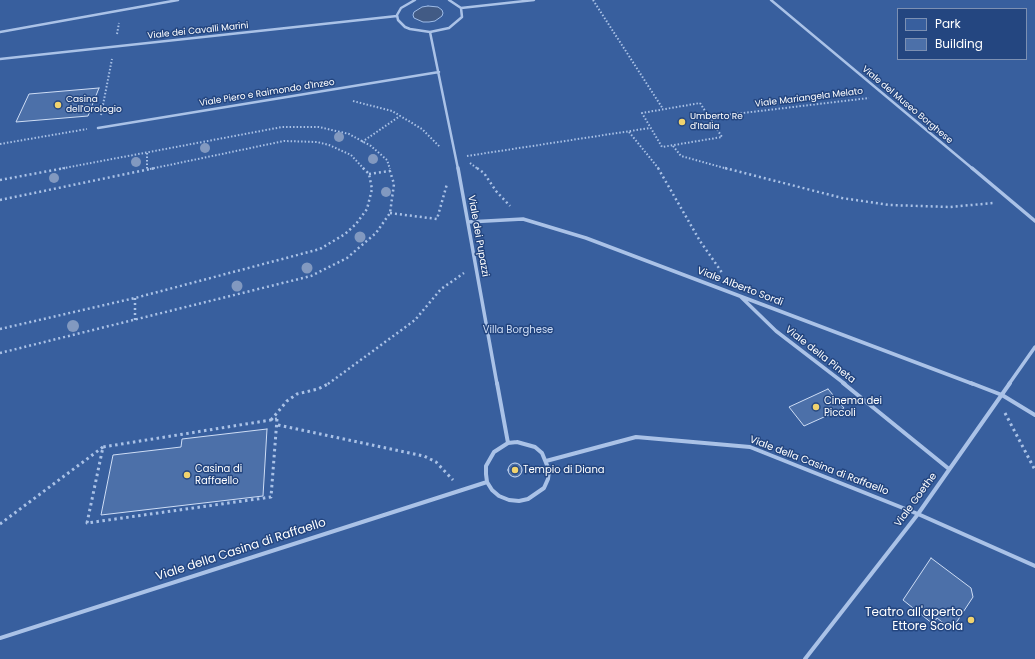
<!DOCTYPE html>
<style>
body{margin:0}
#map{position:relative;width:1035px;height:659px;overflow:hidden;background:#244680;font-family:Poppins,sans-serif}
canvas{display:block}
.legend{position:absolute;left:897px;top:8px;width:130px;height:52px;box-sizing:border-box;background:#244680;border:1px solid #7c90b3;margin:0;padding:5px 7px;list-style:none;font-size:12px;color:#fff}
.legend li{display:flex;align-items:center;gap:8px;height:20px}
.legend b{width:20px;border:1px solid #7c90b3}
</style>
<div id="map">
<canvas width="1035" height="659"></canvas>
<ul class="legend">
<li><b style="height:11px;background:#385f9e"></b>Park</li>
<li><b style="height:11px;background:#4c70a9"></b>Building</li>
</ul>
</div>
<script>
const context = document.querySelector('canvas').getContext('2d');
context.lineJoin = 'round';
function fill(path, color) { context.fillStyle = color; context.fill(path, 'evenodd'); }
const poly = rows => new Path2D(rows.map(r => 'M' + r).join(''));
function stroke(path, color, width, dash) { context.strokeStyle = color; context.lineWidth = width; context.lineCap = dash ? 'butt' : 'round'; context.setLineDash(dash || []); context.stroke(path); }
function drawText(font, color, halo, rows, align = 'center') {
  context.font = font + ' Poppins,sans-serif'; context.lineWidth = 3; context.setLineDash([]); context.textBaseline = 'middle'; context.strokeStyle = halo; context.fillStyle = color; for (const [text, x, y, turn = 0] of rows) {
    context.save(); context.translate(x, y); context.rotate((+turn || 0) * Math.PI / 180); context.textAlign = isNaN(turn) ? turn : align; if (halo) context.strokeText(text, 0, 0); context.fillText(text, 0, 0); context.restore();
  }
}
fill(poly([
 [0,0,1035,0,1035,659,0,659],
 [898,9,1026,9,1026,59,898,59]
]), '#385f9e');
const water = poly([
 [428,6,438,7,442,10,443,13,442,16,435,21,429,22,423,22,414,18,413,15,414,12,422,7,428,6]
]);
fill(water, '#425b85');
stroke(water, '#9ebce8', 1);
const building = poly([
 [99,88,88,116,16,122,29,94,99,88],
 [828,389,844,408,804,426,789,407,828,389],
 [267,429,263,496,101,515,113,455,181,447,182,439,267,429],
 '508 470a7 7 0 1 1 14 0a7 7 0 1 1-14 0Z',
 [931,558,971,588,973,597,954,626,946,625,937,618,933,624,903,600,931,558]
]);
fill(building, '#4c70a9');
stroke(building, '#ceddf5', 1);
stroke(poly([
 [593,0,663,109],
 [117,34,119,23],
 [353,101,392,111,422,129,440,147],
 [700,103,722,137,662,147,642,113,700,103],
 [101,115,112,59],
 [709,117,869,98],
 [629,132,659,169],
 [362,142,400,116],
 [0,144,87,129],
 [673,146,681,156,728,169],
 [147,153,147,169],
 [467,156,650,128],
 [470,163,478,169],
 [59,169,282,127,319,127,349,134,371,146,387,160,390,169],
 [150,169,284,141,317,142,329,145,351,155,364,169]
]), '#aac2e7', 2, [1.5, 2]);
stroke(poly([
 [477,168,484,173,496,191,510,206],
 [658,168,700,241,723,274],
 [725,168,842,198,889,205,950,207,993,203],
 [369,174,390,171],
 [0,180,65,168],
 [0,200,155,168],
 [390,213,437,219,447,184],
 [135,298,135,321],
 [0,329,135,298,320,249,345,234,356,224,367,209,372,189,369,174,363,168],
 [0,353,311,276,347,258,376,233,390,213,394,184,389,168],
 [328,384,415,320,441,289,464,273]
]), '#aac2e7', 2.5, [2, 3]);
stroke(poly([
 [1005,413,1035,470],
 [277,419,271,497,87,523,103,447,277,419],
 [271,420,287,401,297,394,318,389,330,383],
 [278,425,424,456,436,462,453,480],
 [0,524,103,447]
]), '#aac2e7', 3, [2.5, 3.5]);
stroke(poly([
 [415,0,401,8,397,15,398,20,405,27,410,29,430,32,449,28,462,17,461,8,449,0],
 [771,0,973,169],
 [461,8,534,0],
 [0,32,178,0],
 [430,32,458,169],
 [0,59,397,16],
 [98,128,439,72]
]), '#aac2e7', 2.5);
stroke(poly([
 [458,168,497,384],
 [972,168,1035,221],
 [468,222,523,219,586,238,973,384],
 [741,297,776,331,845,384],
 [1009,384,1035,347]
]), '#aac2e7', 3.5);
stroke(poly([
 [497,383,508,443],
 [843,383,949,469],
 [971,383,1002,395,1035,415],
 [517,442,535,447,542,453,549,470,548,479,544,488,528,499,519,501,509,500,499,496,492,490,487,482,486,474,486,466,494,452,508,443,517,442],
 [546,461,636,437,750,447,918,514,1035,566],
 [0,638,487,482],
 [805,659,918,514,1010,383]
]), '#aac2e7', 4);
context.fillStyle = '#8299c0';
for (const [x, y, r] of [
 [339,137,5],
 [205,148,5],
 [373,159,5],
 [136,162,5],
 [54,178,5],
 [386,192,5],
 [360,237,5.5],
 [307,268,5.5],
 [237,286,5.5],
 [73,326,6]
]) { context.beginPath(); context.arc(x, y, r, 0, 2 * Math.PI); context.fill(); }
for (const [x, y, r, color] of [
 [58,105,4,"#f1d36e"],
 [682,122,4,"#f1d36e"],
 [816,407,4,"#f1d36e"],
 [515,470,4,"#f1d36e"],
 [187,475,4,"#f1d36e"],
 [971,620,4,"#f1d36e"]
]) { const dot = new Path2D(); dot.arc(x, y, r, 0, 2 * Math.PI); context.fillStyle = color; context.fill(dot); stroke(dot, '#244680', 1.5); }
drawText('9px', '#fff', '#244680', [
 ["Viale dei Cavalli Marini",198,31,-6],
 ["Viale Piero e Raimondo d'Inzeo",267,93,-9],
 ["Viale Mariangela Melato",809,98,-7],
 ["Viale del Museo Borghese",907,105,40]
]);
drawText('9px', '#fff', '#244680', [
 ["Casina",66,100],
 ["dell'Orologio",66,110],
 ["Umberto Re",690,117],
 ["d'Italia",690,127]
], 'left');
drawText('10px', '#fff', '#244680', [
 ["Viale dei Pupazzi",478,236,80],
 ["Viale Alberto Sordi",740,287,21],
 ["Viale della Pineta",820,355,38],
 ["Viale della Casina di Raffaello",819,466,21],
 ["Viale Goethe",916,500,-54]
]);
drawText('10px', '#ceddf5', '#244680', [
 ["Villa Borghese",518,330]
]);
drawText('10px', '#fff', '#244680', [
 ["Cinema dei",824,401],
 ["Piccoli",824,413],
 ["Casina di",195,469],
 ["Raffaello",195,481],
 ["Tempio di Diana",523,470]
], 'left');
drawText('12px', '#fff', '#244680', [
 ["Viale della Casina di Raffaello",241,550,-18]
]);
drawText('12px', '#fff', '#244680', [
 ["Teatro all'aperto",963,613],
 ["Ettore Scola",963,627]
], 'right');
</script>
